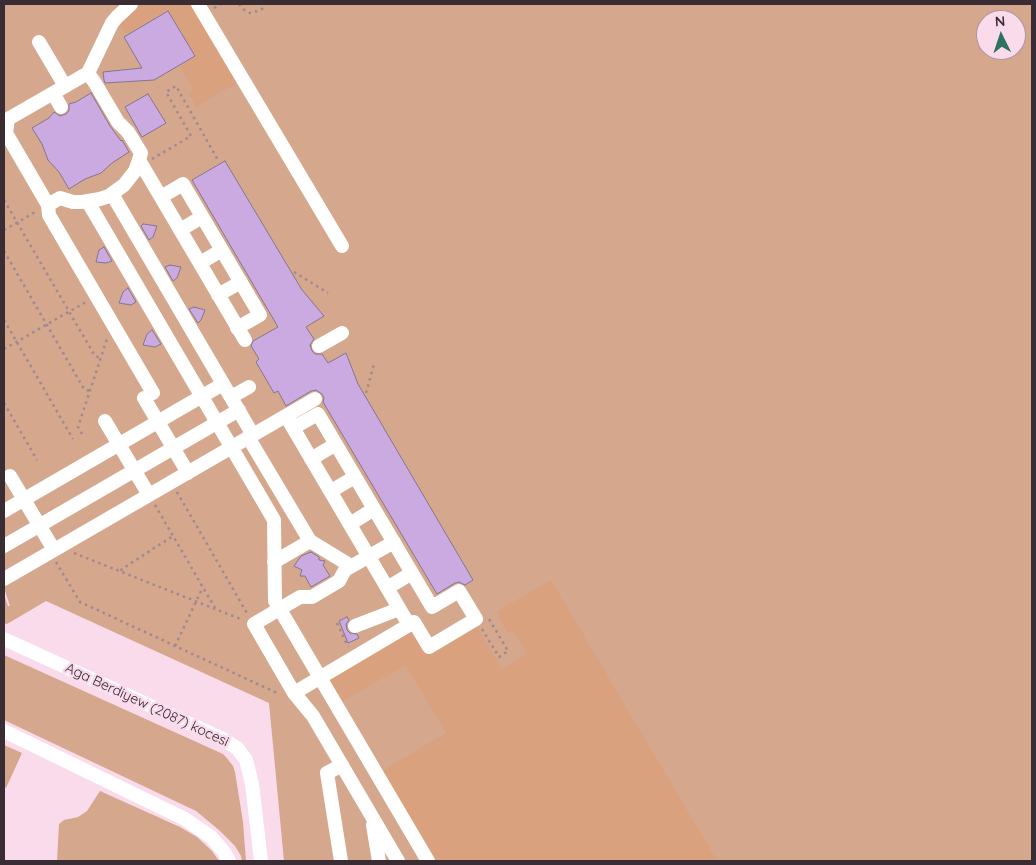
<!DOCTYPE html>
<style>
body{margin:0}
#map{position:relative;width:1036px;height:865px;overflow:hidden;background:#fadbeb;font-family:Quicksand,sans-serif}
canvas{display:block}
.frame{position:absolute;inset:0;border:5px solid #392d33;pointer-events:none}
.north{position:absolute;left:976px;top:10px;width:50px;height:50px;box-sizing:border-box;background:#fadbeb;border:1px solid #ad95a1;border-radius:50%;rotate:356deg;font-size:14px;font-weight:700;line-height:20px;text-align:center;color:#392d33}
.north::after{content:'';display:block;margin:auto;width:18px;height:22px;background:#2f7264;clip-path:polygon(50% 0,100% 100%,50% 72%,0 100%)}
</style>
<div id="map">
<canvas width="1036" height="865"></canvas>
<div class="frame"></div>
<div class="north">N</div>
</div>
<script>
const context = document.querySelector('canvas').getContext('2d');
context.lineJoin = 'round';
function fill(path, color) { context.fillStyle = color; context.fill(path, 'evenodd'); }
const poly = rows => new Path2D(rows.map(r => 'M' + r).join(''));
function stroke(path, color, width, dash) { context.strokeStyle = color; context.lineWidth = width; context.lineCap = dash ? 'butt' : 'round'; context.setLineDash(dash || []); context.stroke(path); }
function drawText(font, color, halo, rows, align = 'center') {
  context.font = font + ' Quicksand,sans-serif'; context.lineWidth = 5; context.setLineDash([]); context.textBaseline = 'middle'; context.strokeStyle = halo; context.fillStyle = color; for (const [text, x, y, turn = 0] of rows) {
    context.save(); context.translate(x, y); context.rotate((+turn || 0) * Math.PI / 180); context.textAlign = isNaN(turn) ? turn : align; if (halo) context.strokeText(text, 0, 0); context.fillText(text, 0, 0); context.restore();
  }
}
fill(poly([
 [4,4,1032,4,1032,861,284,861,269,703,46,601,7,624,4,623,4,594,8,606,10,606,4,588],
 [986,20,1016,20,1016,50,986,50],
 [4,655,223,754,226,757,233,766,235,772,243,822,246,861,242,861,241,856,235,846,219,830,196,811,4,720],
 [4,745,22,753,6,788,4,787],
 [100,791,180,827,197,837,212,851,219,861,57,861,59,824,64,820,78,817,87,811]
]), '#d5a78c');
fill(poly([
 [140,4,194,4,240,81,196,107,189,94,194,90,180,67,196,57,168,9,126,34,120,25,128,13,134,7],
 [551,580,717,861,435,861,382,771,446,733,406,665,341,702,327,679,414,628,427,651,475,623,502,669,527,654,513,630,508,633,496,612]
]), '#daa17f');
const building = poly([
 [168,11,195,56,154,80,105,83,104,80,103,72,142,68,124,37,168,11],
 [91,93,110,126,121,141,122,140,129,152,112,163,101,173,85,179,69,189,59,172,48,160,42,144,32,128,49,118,54,112,60,116,66,114,69,111,69,104,76,102,91,93],
 [148,94,166,123,142,137,125,107,148,94],
 [225,161,302,290,324,316,306,327,314,339,310,345,312,351,315,354,322,354,328,363,346,353,358,384,473,580,465,585,459,582,455,583,437,594,323,402,324,398,322,394,316,390,311,391,286,406,278,391,274,393,256,362,259,359,251,346,253,341,278,327,192,180,225,161],
 [143,224,157,226,153,237,149,240,141,226,143,224],
 [104,247,112,261,106,263,96,262,99,250,104,247],
 [170,265,181,267,177,278,173,281,165,267,170,265],
 [128,288,136,302,131,305,119,303,123,292,128,288],
 [194,307,205,310,201,320,198,323,189,309,194,307],
 [152,330,161,344,155,347,143,345,147,334,152,330],
 [311,552,319,557,319,560,325,561,323,565,330,576,311,587,305,576,300,576,302,570,294,566,301,556,311,552],
 [347,617,349,620,346,624,347,630,350,633,357,634,359,638,348,643,339,621,347,617]
]);
fill(building, '#caaae0');
stroke(building, '#85768f', 1);
stroke(poly([
 [239,4,243,9,250,13,258,11,262,9,264,4],
 [214,8,221,4],
 [152,159,191,136,166,92,176,86,219,162],
 [4,200,95,356,101,358],
 [4,230,37,211],
 [4,251,84,389,90,391],
 [294,272,328,293],
 [4,320,73,439],
 [4,349,86,302],
 [366,393,374,364],
 [4,403,37,460],
 [82,434,78,427,107,339],
 [177,492,248,615],
 [155,505,215,608],
 [74,553,243,620],
 [56,562,80,602,275,692,278,690],
 [121,571,122,569,173,536],
 [337,623,348,647],
 [482,629,499,657,508,651,489,619],
 [175,646,203,587]
]), '#9f8994', 2.5, [2.5, 4]);
stroke(poly([
 [198,4,342,246],
 [39,42,65,86],
 [53,93,61,107],
 [6,133,48,205,49,215,153,393],
 [4,134,6,133,8,119,88,73,112,23,117,17,131,4],
 [139,160,245,340],
 [112,194,253,435],
 [161,197,183,184,260,315,237,328],
 [88,202,274,520,275,601,428,861],
 [48,205,60,198,73,202,82,202,100,199,109,196,124,185,135,171,138,163,141,153,128,132,118,122,95,83,88,73],
 [180,230,202,217],
 [200,263,222,250],
 [218,295,241,282],
 [319,346,342,333],
 [231,397,249,387],
 [144,398,188,473],
 [105,421,149,495],
 [289,421,409,625],
 [293,428,318,414,432,607,459,591,476,619,429,647,414,622,294,693],
 [248,437,310,541,351,566],
 [311,459,336,444],
 [10,476,54,550],
 [331,491,355,477],
 [4,511,223,384],
 [350,524,374,509],
 [394,542,345,570,339,581,312,597,300,597,254,624,294,693,313,716,398,861],
 [4,546,239,410],
 [274,562,310,541],
 [4,579,315,399],
 [387,588,412,573],
 [355,626,399,609],
 [4,639,221,738,237,748,246,760,252,784,261,861],
 [4,731,185,819,211,837,224,852,229,861],
 [373,825,379,861],
 [341,861,327,773,342,765]
]), '#fff', 14);
drawText('14px', '#392d33', '#fadbeb', [
 ["Aga Berdiyew (2087) kocesi",147,705,25]
]);
</script>
